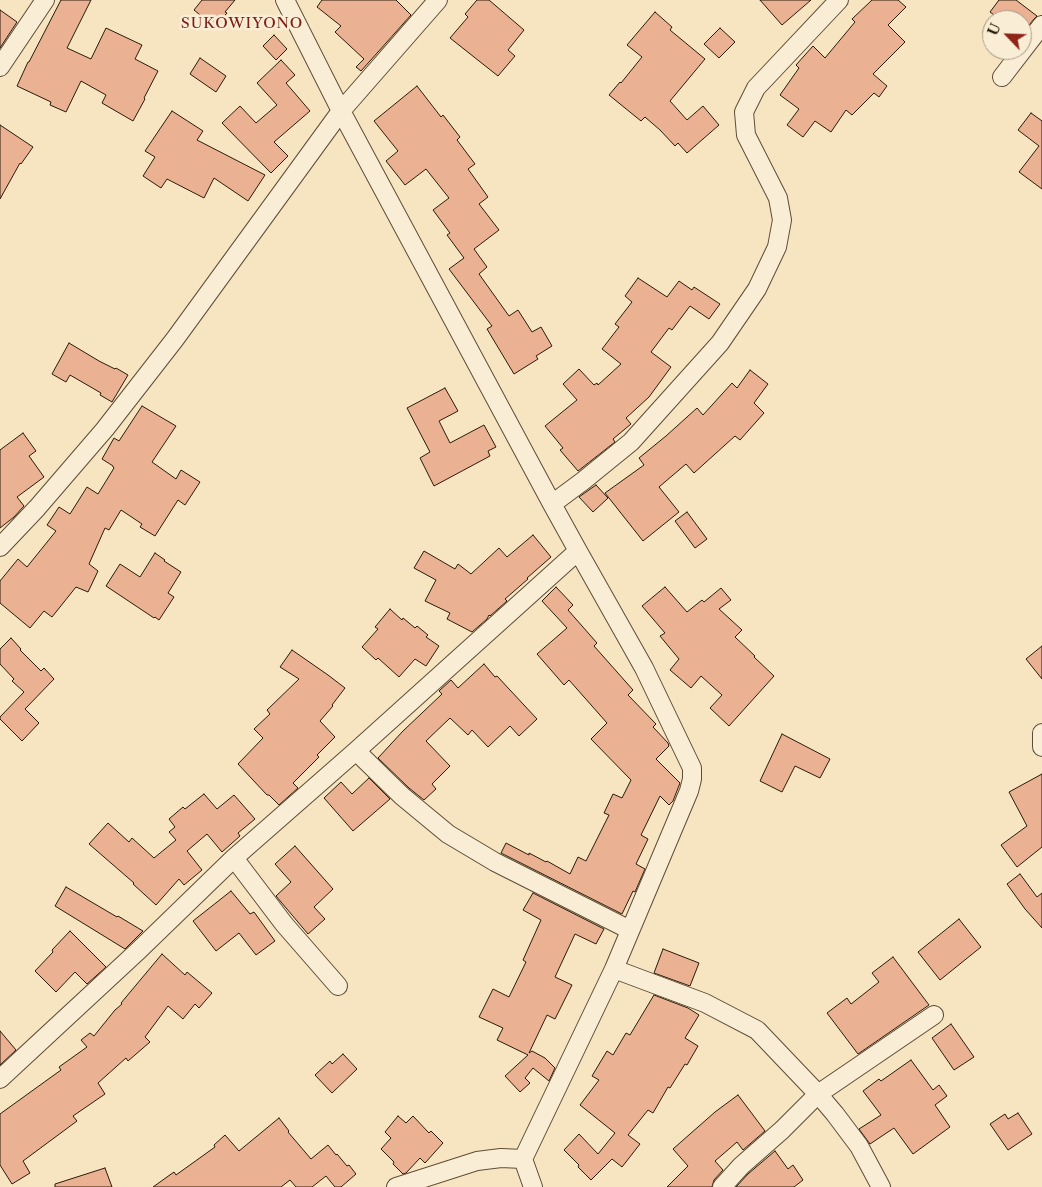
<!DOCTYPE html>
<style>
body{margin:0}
#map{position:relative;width:1042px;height:1187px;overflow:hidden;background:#f7e4c0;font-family:"Libre Caslon Text",serif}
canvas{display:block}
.north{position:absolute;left:982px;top:10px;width:50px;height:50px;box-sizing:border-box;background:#faedd6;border:1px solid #a79984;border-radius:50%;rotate:294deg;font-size:14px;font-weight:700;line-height:20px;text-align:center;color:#2a1b09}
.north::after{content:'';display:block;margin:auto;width:18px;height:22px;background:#8f2418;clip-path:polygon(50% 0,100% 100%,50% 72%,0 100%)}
</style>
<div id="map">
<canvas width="1042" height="1187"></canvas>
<div class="north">U</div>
</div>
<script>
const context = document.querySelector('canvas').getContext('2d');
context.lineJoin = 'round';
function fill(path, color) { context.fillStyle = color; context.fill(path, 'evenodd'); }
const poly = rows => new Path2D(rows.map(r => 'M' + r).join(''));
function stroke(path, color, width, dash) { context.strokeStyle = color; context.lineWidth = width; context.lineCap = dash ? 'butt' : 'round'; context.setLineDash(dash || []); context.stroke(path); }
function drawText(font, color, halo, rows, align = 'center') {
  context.font = font + ' "Libre Caslon Text",serif'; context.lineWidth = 5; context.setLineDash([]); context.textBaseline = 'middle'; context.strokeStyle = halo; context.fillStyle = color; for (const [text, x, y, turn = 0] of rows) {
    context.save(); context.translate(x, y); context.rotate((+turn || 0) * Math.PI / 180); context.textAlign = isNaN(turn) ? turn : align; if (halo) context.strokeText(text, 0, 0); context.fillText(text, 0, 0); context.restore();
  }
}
const building = poly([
 [61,0,91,0,67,48,91,59,106,28,142,45,135,59,158,71,144,98,145,99,133,121,102,103,106,95,81,81,66,112,50,105,51,102,17,86,28,62,29,62,61,0],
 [202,0,235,0,225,12,227,13,215,27,194,10,202,0],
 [322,0,396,0,411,15,361,71,356,67,364,59,335,32,341,26,317,7,322,0],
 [477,0,489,0,524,30,508,50,515,56,498,76,450,38,468,17,465,14,477,0],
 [760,0,811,0,782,25,760,0],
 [872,0,898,0,906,7,888,25,905,42,873,74,887,86,879,97,874,93,852,115,846,110,831,132,815,121,803,137,787,125,799,109,780,95,799,68,796,65,813,46,825,58,855,22,852,19,872,0],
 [999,0,1016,0,1037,16,1034,19,1022,34,1022,20,1001,20,990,12,999,0],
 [0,10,17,22,0,48,0,10],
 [655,12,672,27,670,30,705,59,670,101,687,120,703,106,719,125,687,153,678,143,675,146,660,130,645,117,641,121,609,95,620,82,621,83,642,57,627,45,655,12],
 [720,28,735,42,719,58,704,44,720,28],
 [274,35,287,49,276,60,263,46,274,35],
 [200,58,226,76,216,92,190,74,200,58],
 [281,60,295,75,286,83,310,111,274,142,288,156,271,173,222,123,240,106,256,123,277,105,257,83,281,60],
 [417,86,441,117,443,115,460,137,457,140,475,164,468,169,488,197,479,204,499,230,474,249,487,267,479,274,509,316,518,310,532,332,541,327,552,346,536,356,538,359,514,374,487,329,492,326,449,269,464,258,447,235,450,233,433,210,449,198,426,169,405,185,386,161,398,151,374,121,417,86],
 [172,111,203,131,197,140,265,175,248,201,214,178,204,198,167,179,161,188,143,176,155,157,145,151,172,111],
 [1031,113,1042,121,1042,189,1019,172,1039,146,1018,130,1031,113],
 [0,125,33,147,21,164,20,163,0,199,0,125],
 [638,278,667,297,679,281,692,290,694,287,720,304,709,319,690,306,672,330,669,328,651,352,671,367,649,397,626,418,631,424,613,439,615,442,578,471,560,450,563,448,545,426,577,400,563,384,579,369,594,385,597,383,598,385,621,364,602,349,619,327,615,324,632,302,625,296,638,278],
 [69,343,99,361,115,369,116,368,128,375,112,402,100,395,101,393,70,375,66,382,52,374,69,343],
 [750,370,768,384,754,403,764,413,740,440,735,436,694,473,686,464,659,487,679,512,643,541,605,493,644,465,639,458,666,436,697,408,703,415,732,383,737,388,750,370],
 [445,388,458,411,439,421,450,443,484,425,496,447,488,451,490,456,434,486,420,458,430,452,407,408,445,388],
 [142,406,176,426,152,462,176,479,181,470,200,482,185,505,178,500,155,536,140,527,142,524,121,510,109,530,105,528,89,564,98,571,88,592,76,587,52,617,44,611,30,628,0,603,0,581,18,559,27,567,56,531,47,525,59,507,70,514,87,487,98,494,114,468,113,467,113,466,102,459,114,438,119,441,142,406],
 [23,433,36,451,29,456,44,477,17,497,24,506,14,517,0,528,0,450,23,433],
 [596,485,608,498,593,512,579,497,596,485],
 [687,512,707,539,695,548,675,521,687,512],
 [533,535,551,557,527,578,528,579,505,599,507,601,490,616,489,615,487,619,472,632,447,619,450,613,425,601,436,580,414,568,424,551,455,569,458,564,471,574,499,548,507,557,533,535],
 [155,553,165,560,164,561,181,572,168,593,174,597,159,620,155,617,154,618,106,586,120,564,140,577,155,553],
 [556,587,573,605,568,610,597,643,594,646,633,690,628,695,656,724,653,727,668,743,669,746,656,759,680,783,673,801,669,805,660,796,641,835,648,839,636,864,645,869,635,892,633,891,622,914,501,853,506,843,529,855,529,853,546,862,547,861,570,874,578,857,586,861,609,815,604,813,613,794,622,798,631,780,591,739,607,723,569,680,564,685,537,654,567,628,542,601,556,587],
 [665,587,687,612,702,600,704,602,721,588,731,600,719,609,742,630,735,637,755,656,754,657,774,676,729,726,710,708,722,695,701,676,691,688,670,670,679,659,660,636,665,633,642,606,665,587],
 [390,609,402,620,403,618,415,628,417,626,428,635,426,637,439,646,426,666,415,659,399,677,378,658,376,660,362,647,378,629,375,627,390,609],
 [11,638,21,649,20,650,41,671,44,668,54,679,25,709,39,723,22,741,0,719,0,717,24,692,12,681,14,679,0,664,0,649,11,638],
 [1042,646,1042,679,1026,659,1042,646],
 [292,650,328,675,345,688,332,705,333,706,320,721,335,737,317,755,319,757,293,783,298,788,279,805,269,795,267,795,238,764,263,738,254,729,270,714,267,710,299,679,280,667,292,650],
 [484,664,495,677,497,676,537,719,519,736,510,726,488,747,472,730,468,735,450,718,426,741,450,766,432,784,436,789,424,800,409,788,378,758,403,731,442,694,439,691,451,680,458,688,484,664],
 [782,734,830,759,820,778,795,766,782,792,760,781,782,734],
 [1042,774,1042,847,1017,867,1001,845,1027,826,1009,792,1042,774],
 [369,778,390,799,353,831,324,798,341,782,352,794,369,778],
 [204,794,217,809,234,795,255,819,238,833,240,836,222,852,207,834,187,851,202,870,184,885,179,879,156,905,133,884,134,883,89,844,108,823,129,842,132,838,154,858,176,840,169,832,175,827,169,819,183,807,185,809,204,794],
 [295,846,333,889,314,907,325,919,308,934,276,896,291,882,275,864,295,846],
 [1020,874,1037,897,1042,893,1042,928,1025,909,1007,884,1020,874],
 [66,887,117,917,118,916,143,931,125,949,55,906,66,887],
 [231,891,250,914,254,912,275,941,256,955,239,933,216,951,193,921,231,891],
 [533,893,604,929,596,944,575,934,555,977,572,985,555,1019,547,1015,529,1053,532,1051,545,1058,555,1068,549,1081,533,1068,525,1078,530,1083,520,1092,505,1076,528,1055,497,1040,503,1028,479,1017,493,989,509,997,526,962,523,960,541,920,523,910,533,893],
 [959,919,981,947,940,980,918,952,959,919],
 [70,931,106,967,87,984,75,972,56,992,35,971,53,952,52,950,70,931],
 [663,949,699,963,690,986,654,973,663,949],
 [162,954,185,975,187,972,212,993,199,1008,195,1004,183,1019,168,1006,145,1037,150,1042,128,1061,126,1058,98,1083,105,1094,73,1116,77,1121,23,1161,30,1173,12,1184,0,1165,0,1114,61,1070,59,1067,87,1047,81,1040,90,1033,94,1036,115,1010,122,1004,121,1003,162,954],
 [893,957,929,1005,858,1054,827,1013,847,998,851,1004,879,982,872,973,893,957],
 [654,995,688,1008,699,1015,685,1038,698,1046,687,1065,685,1064,670,1088,668,1087,653,1113,648,1110,628,1135,640,1144,622,1167,612,1159,591,1180,578,1167,579,1165,564,1150,579,1134,598,1154,615,1133,580,1105,599,1080,592,1076,607,1051,613,1055,626,1033,630,1035,654,995],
 [951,1024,974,1057,954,1070,932,1038,951,1024],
 [0,1031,16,1050,0,1065,0,1031],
 [343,1054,357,1069,332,1093,315,1075,330,1061,332,1064,343,1054],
 [911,1060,933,1090,939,1085,947,1096,935,1105,950,1127,913,1154,894,1128,870,1144,859,1129,881,1115,863,1091,879,1079,881,1081,911,1060],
 [738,1095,765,1131,743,1150,737,1142,715,1161,723,1170,714,1180,712,1187,667,1187,688,1166,673,1149,715,1112,738,1095],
 [1018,1113,1032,1134,1008,1150,990,1124,1005,1114,1008,1119,1018,1113],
 [398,1116,406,1123,413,1116,429,1133,431,1131,443,1143,425,1163,420,1158,406,1173,403,1174,393,1164,394,1162,381,1149,391,1138,385,1132,398,1116],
 [279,1118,289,1131,288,1132,311,1159,328,1145,336,1155,337,1154,347,1166,349,1165,356,1174,341,1187,335,1187,326,1176,312,1187,296,1187,290,1180,281,1187,153,1187,174,1172,176,1175,215,1147,214,1145,225,1135,239,1151,279,1118],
 [775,1151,788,1169,793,1165,803,1180,794,1187,736,1187,748,1174,775,1151],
 [105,1168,112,1187,55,1187,55,1184,105,1168]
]);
fill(building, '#eab192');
stroke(building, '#2a1b09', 1);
const street = poly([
 [285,0,341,111,552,504,578,551,644,668,692,768,692,779,689,791,614,969,523,1159,533,1187],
 [0,67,45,0],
 [1002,77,1042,25],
 [552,504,583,481,631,442,720,343,757,289,777,247,782,220,778,198,746,135,744,112,756,88,839,0],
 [0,547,37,508,105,429,175,339,341,111,438,0],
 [1042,733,1042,747],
 [356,751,402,796,448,834,495,862,630,930],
 [234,858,284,924,338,986],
 [614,969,705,1003,757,1030,818,1094,835,1114,859,1146,881,1187],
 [0,1079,138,951,234,858,356,751,578,551],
 [396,1187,477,1161,501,1158,523,1159],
 [722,1187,741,1166,782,1130,818,1094,934,1015]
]);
stroke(street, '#5d4d37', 20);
stroke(street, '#faedd6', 18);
context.letterSpacing = '1px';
drawText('15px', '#7a1f14', '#faedd6', [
 ["SUKOWIYONO",242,24]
]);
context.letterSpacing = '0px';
</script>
